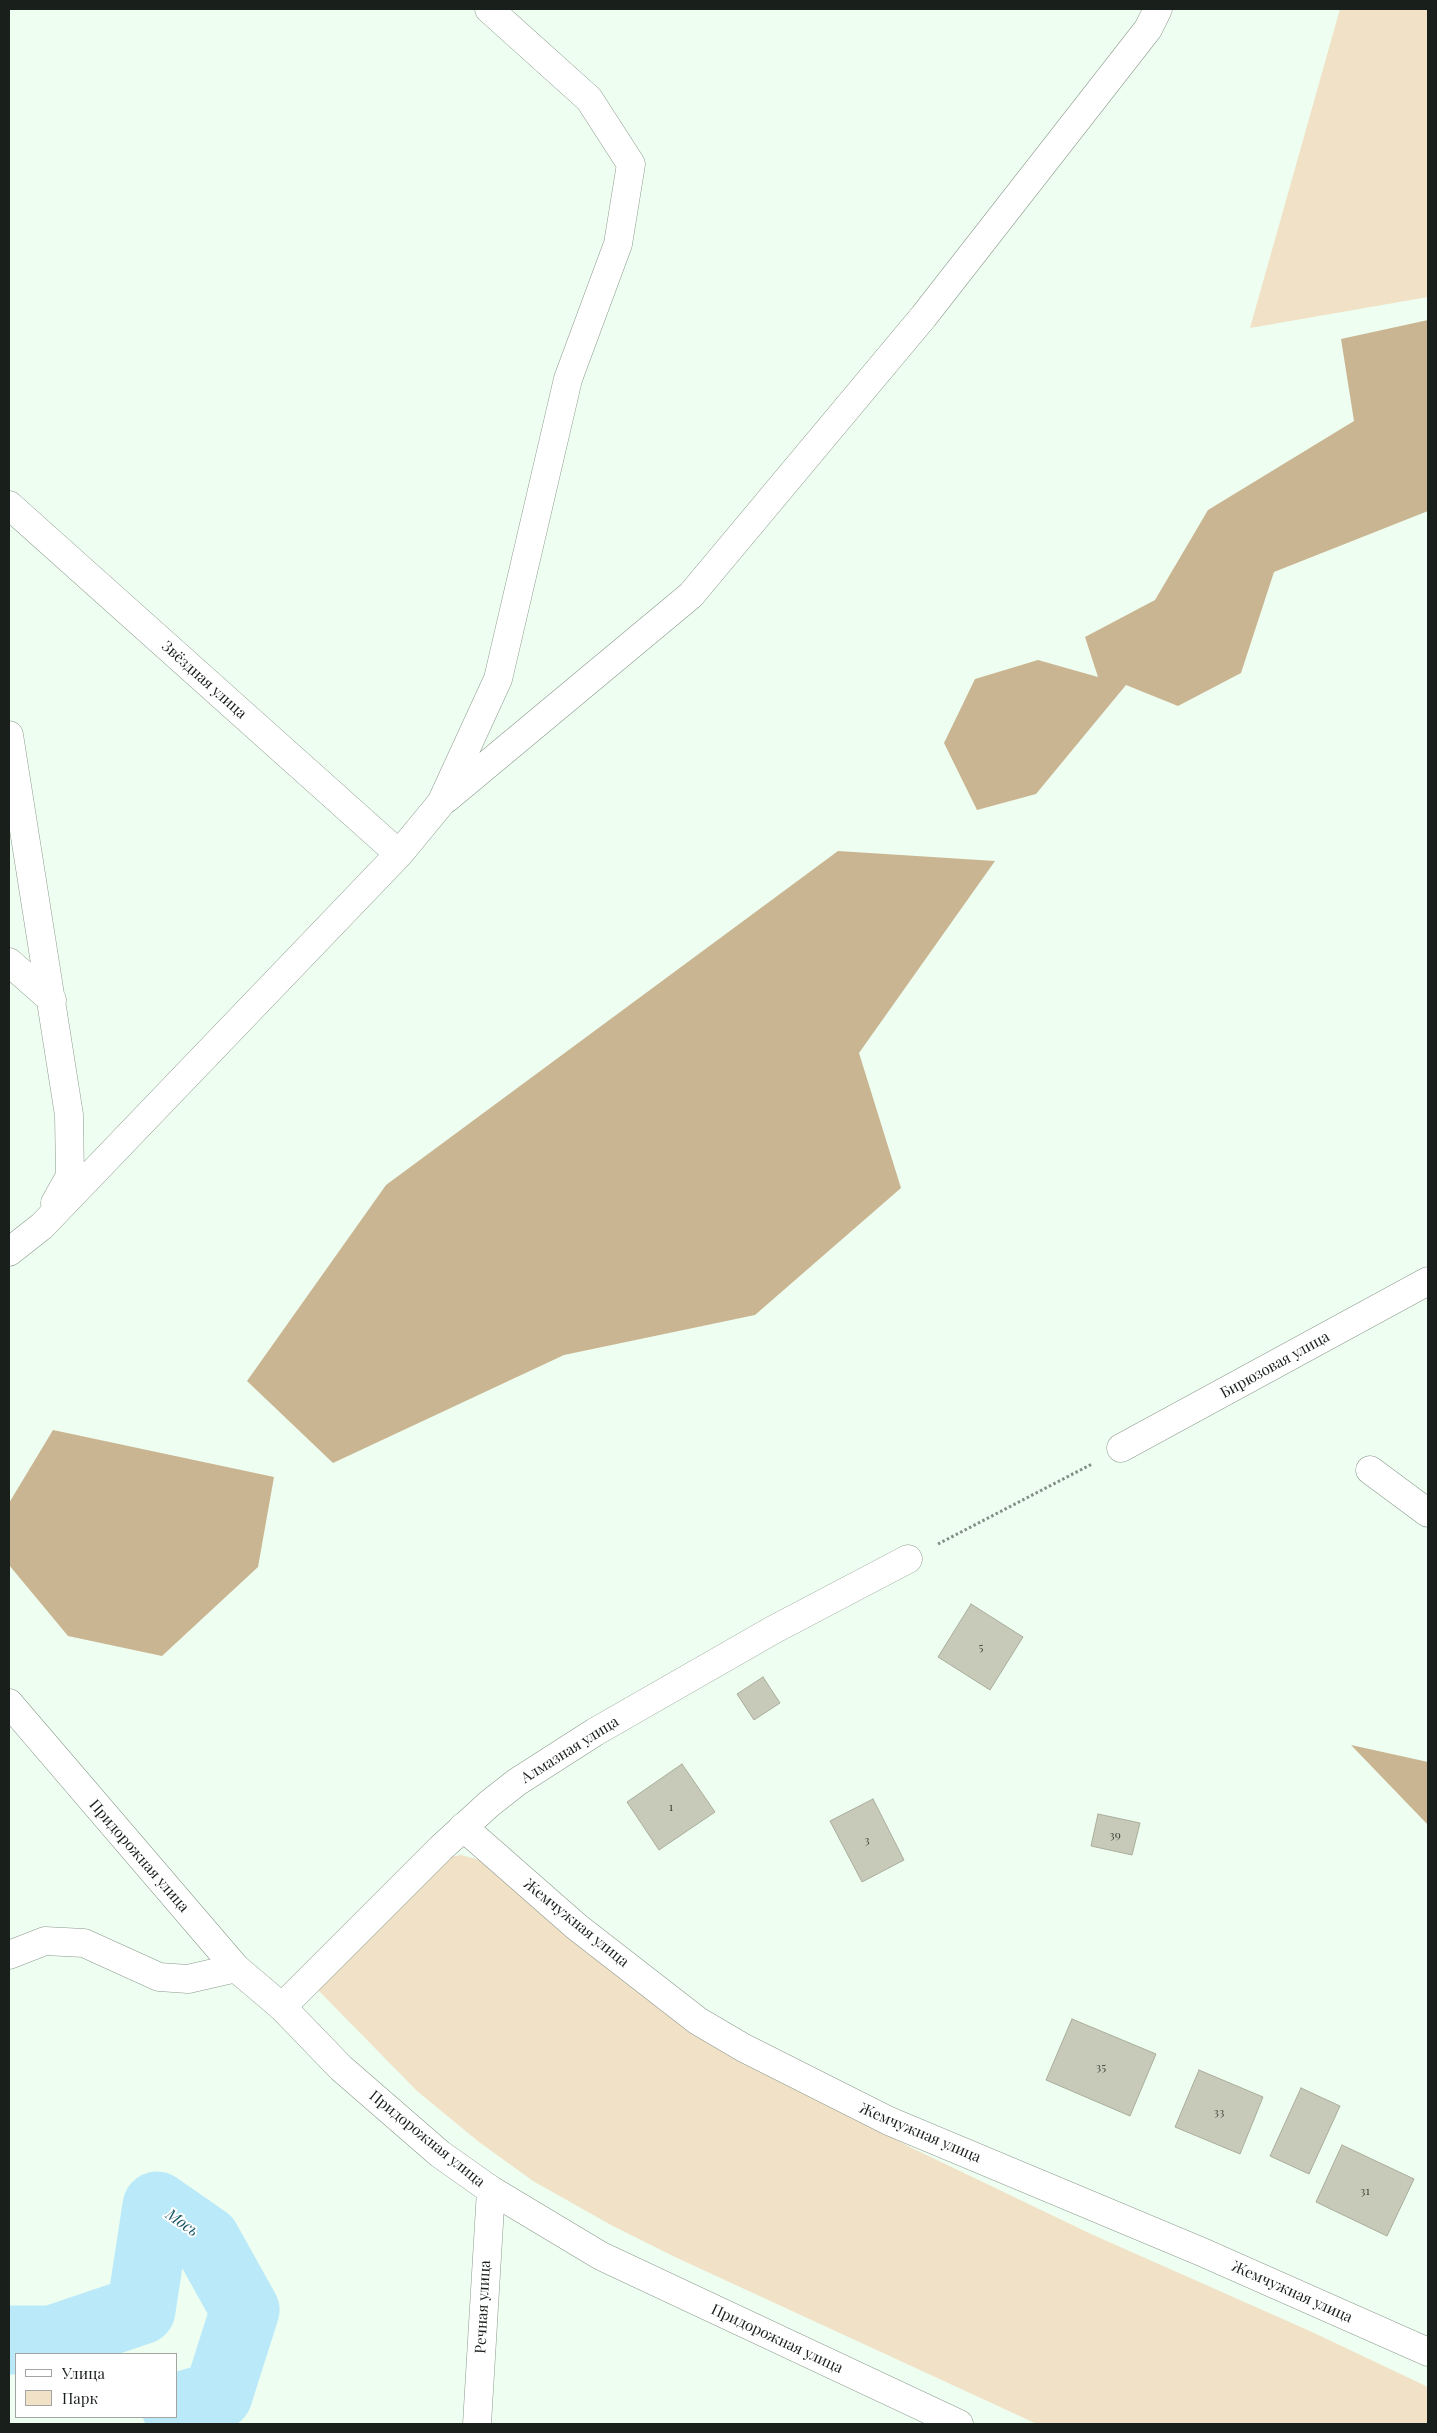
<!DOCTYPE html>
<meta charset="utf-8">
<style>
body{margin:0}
#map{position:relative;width:1437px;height:2433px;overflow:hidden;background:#eefef0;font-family:"Playfair Display",serif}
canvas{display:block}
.frame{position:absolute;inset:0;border:10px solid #191f1a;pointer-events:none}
.legend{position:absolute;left:15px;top:2353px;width:162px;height:65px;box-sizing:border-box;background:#fff;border:1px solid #a3a5a3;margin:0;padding:6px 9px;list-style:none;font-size:15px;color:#191f1a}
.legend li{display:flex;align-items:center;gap:10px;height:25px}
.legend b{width:25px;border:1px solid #a3a5a3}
</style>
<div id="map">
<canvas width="1437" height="2433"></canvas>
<div class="frame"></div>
<ul class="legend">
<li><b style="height:6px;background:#fff"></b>Улица</li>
<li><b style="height:14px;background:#f1e1c6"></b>Парк</li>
</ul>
</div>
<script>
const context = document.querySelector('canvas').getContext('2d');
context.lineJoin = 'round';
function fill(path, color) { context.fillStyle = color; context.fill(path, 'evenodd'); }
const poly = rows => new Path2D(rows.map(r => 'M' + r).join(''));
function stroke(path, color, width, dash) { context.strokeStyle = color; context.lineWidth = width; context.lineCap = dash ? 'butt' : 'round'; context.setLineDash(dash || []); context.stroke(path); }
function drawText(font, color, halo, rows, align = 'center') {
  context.font = font + ' "Playfair Display",serif'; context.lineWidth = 4; context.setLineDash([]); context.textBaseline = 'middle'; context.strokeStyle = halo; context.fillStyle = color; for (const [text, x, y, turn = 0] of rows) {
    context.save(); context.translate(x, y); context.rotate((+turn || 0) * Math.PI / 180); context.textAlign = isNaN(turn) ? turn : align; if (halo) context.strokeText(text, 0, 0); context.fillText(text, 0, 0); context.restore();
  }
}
fill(poly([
 [1340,9,1428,9,1428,297,1250,328],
 [461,1855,487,1862,512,1876,689,2032,914,2149,1091,2234,1312,2332,1428,2387,1428,2424,1037,2424,675,2257,611,2225,533,2181,479,2142,417,2091,318,1990,449,1857]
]), '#f1e1c6');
fill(poly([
 [1428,320,1428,511,1274,572,1241,673,1178,706,1126,685,1036,794,977,810,944,743,975,679,1038,660,1098,677,1085,637,1155,600,1208,510,1354,421,1341,339],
 [838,851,995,861,859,1053,901,1188,755,1315,564,1355,333,1463,247,1381,386,1185],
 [53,1430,274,1477,258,1567,162,1656,68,1636,9,1565,9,1503],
 [1351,1745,1428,1762,1428,1825]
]), '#cab592');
stroke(poly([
 [9,2340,52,2340,141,2310,157,2206,206,2240,245,2310,218,2395,176,2408]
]), '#baeaf9', 69);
const building = poly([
 [971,1604,1023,1637,990,1690,938,1657,971,1604],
 [763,1677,780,1703,754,1720,737,1694,763,1677],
 [682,1764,715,1812,659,1850,627,1802,682,1764],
 [873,1799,904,1860,862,1882,830,1821,873,1799],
 [1098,1814,1140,1823,1132,1855,1091,1846,1098,1814],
 [1072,2019,1156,2054,1130,2116,1046,2080,1072,2019],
 [1199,2070,1263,2097,1240,2154,1175,2127,1199,2070],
 [1301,2088,1340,2106,1309,2174,1270,2156,1301,2088],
 [1342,2145,1414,2179,1387,2236,1316,2202,1342,2145]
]);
fill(building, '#c7cab8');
stroke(building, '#aaad9b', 1);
const minor = poly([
 [9,505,399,854],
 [9,735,69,1115,70,1176,55,1203],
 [446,799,691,595,924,316,1148,29,1158,9],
 [9,962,52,1000],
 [9,1252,42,1226,399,854,441,803,498,679,568,379,618,244,631,164,589,99,489,9],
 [1121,1448,1428,1281],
 [1370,1470,1428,1513],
 [463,1827,577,1927,698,2021,744,2048,889,2121,1202,2252,1428,2352],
 [9,1955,45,1941,84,1943,159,1977,188,1979,236,1968],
 [282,2007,441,1848,489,1804,517,1782,595,1732,773,1630,908,1559],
 [477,2424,491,2190]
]);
const tertiary = poly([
 [9,1703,236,1968,282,2007,341,2068,440,2154,491,2190,601,2256,959,2424]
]);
stroke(minor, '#8b998d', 29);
stroke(tertiary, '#8b998d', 29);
stroke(poly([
 [938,1544,1092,1464]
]), '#838e84', 3, [2.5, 2.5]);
stroke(minor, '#fff', 28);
stroke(tertiary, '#fff', 28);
drawText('12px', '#444a42', null, [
 ["5",981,1647],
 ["1",671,1807],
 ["39",1115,1835],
 ["3",867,1840],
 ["35",1101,2067],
 ["33",1219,2112],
 ["31",1365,2191]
]);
drawText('15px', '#191f1a', '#fff', [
 ["Звёздная улица",204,680,42],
 ["Бирюзовая улица",1275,1365,-29],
 ["Алмазная улица",570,1750,-32],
 ["Придорожная улица",139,1856,49],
 ["Жемчужная улица",576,1923,39],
 ["Жемчужная улица",920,2133,23],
 ["Придорожная улица",427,2139,39],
 ["Жемчужная улица",1292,2292,24],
 ["Речная улица",483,2307,-87],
 ["Придорожная улица",777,2339,25]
]);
drawText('italic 16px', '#165565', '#fff', [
 ["Мось",182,2223,35]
]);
</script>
